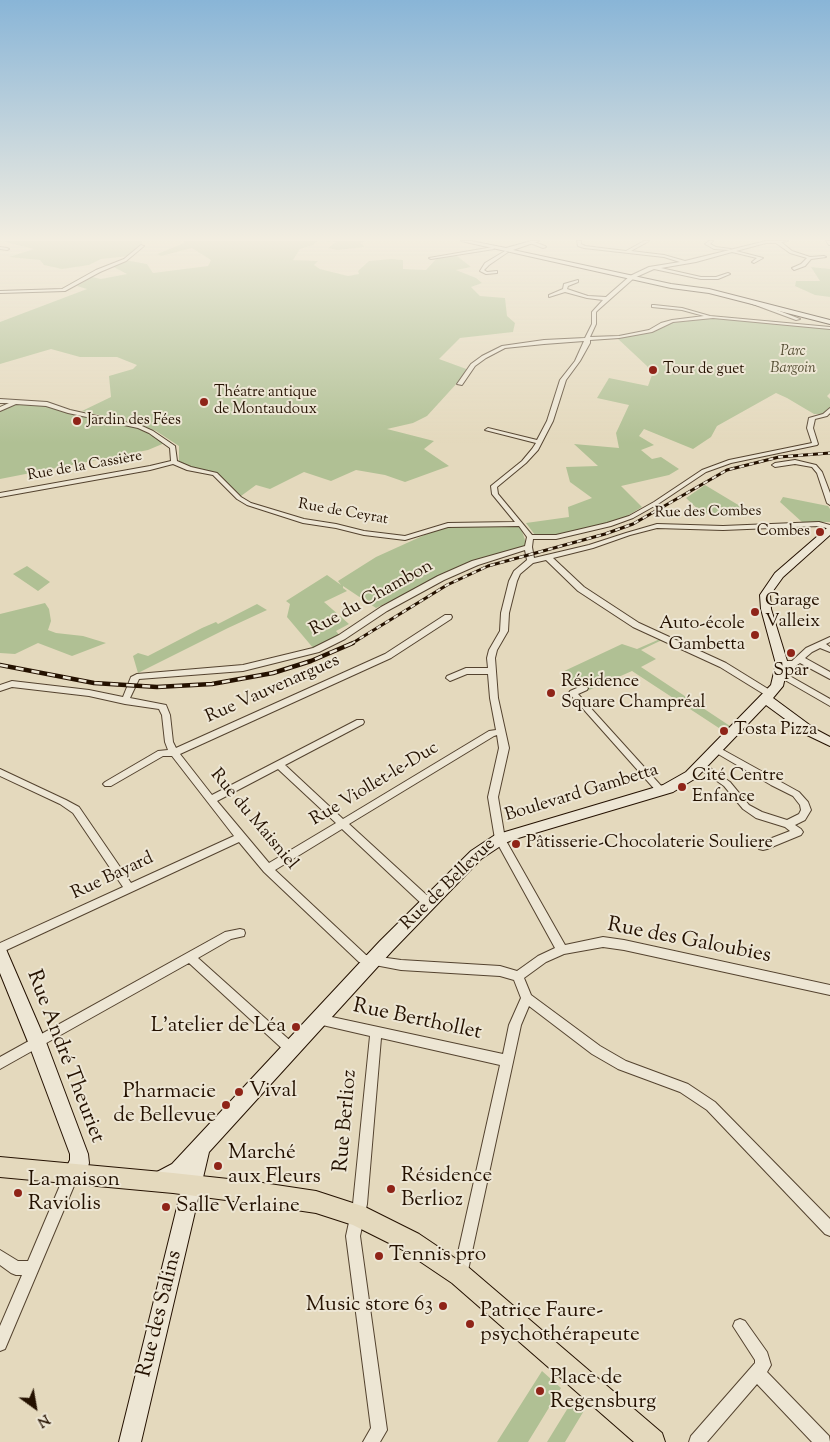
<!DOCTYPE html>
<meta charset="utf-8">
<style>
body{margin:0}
#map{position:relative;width:830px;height:1442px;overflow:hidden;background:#e4d9bd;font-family:"Sorts Mill Goudy",serif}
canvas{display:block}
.north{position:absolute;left:10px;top:1382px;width:50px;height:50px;-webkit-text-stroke:4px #ede6d4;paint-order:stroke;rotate:148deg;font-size:14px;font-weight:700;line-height:20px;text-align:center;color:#241100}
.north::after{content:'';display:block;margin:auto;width:18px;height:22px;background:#241100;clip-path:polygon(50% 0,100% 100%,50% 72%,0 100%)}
</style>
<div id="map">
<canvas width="830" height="1442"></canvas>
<div class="north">N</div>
</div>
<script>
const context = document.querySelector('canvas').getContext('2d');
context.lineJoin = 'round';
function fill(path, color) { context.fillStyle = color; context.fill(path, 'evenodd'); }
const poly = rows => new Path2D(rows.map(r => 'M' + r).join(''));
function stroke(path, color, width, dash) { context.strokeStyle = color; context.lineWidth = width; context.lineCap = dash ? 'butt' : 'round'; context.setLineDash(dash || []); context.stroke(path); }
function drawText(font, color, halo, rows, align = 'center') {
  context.font = font + ' "Sorts Mill Goudy",serif'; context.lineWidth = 4; context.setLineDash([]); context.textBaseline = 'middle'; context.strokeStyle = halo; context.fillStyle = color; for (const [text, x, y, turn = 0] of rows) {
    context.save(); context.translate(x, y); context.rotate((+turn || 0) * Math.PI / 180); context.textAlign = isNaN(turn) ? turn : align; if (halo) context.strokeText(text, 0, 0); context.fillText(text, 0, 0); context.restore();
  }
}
fill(poly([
 [6,241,142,241,142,246,130,256,101,259,89,265,62,269,44,265,40,260,9,257,34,249,5,242],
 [184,241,366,241,361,243,365,247,337,250,328,248,336,242,317,241,313,245,300,249,293,260,318,261,314,265,320,269,348,276,359,274,358,271,369,261,391,259,403,260,403,269,426,270,436,259,456,255,471,267,456,270,476,278,482,283,471,287,480,296,505,298,507,316,515,323,513,332,460,338,439,359,469,370,427,416,413,423,387,429,434,441,424,449,449,466,405,482,385,475,356,470,331,481,304,472,270,489,256,485,241,496,216,472,191,469,179,461,179,446,156,431,142,425,82,411,111,397,109,376,133,369,137,365,117,357,80,357,51,349,0,364,0,322,87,289,77,286,92,277,101,279,127,274,110,265,125,260,147,264,153,273,208,266,211,260,192,248,161,256,157,254,184,243],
 [811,267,830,269,830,297,815,295,795,286,796,281,820,281],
 [716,318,830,328,830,393,827,396,830,399,830,407,823,414,814,414,787,398,776,393,717,426,711,437,693,449,644,429,639,436,654,445,641,450,652,459,661,457,679,469,669,475,621,486,642,507,619,521,555,536,535,535,526,523,569,517,568,507,592,498,570,482,566,467,598,466,574,444,619,448,616,433,629,405,597,398,609,378,648,386,652,375,647,366,617,338,652,332,670,323],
 [17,403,47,404,54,407,140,427,167,442,148,450,0,479,0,409],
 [705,485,750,512,703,514,686,498],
 [783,497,828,506,830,509,830,522,802,522,780,502],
 [451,526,517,526,521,528,527,546,424,585,376,608,343,586,343,588,347,591,324,602,349,624,336,631,340,636,314,649,287,617,290,604,286,601,327,575,341,585,338,581,376,557,440,528],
 [27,566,50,582,38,591,13,574],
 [45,603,49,609,51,621,48,630,56,633,83,636,106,643,72,656,38,643,15,654,0,653,0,614],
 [257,604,267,610,228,628,138,673,133,656,138,653,148,656,202,628,216,622,218,624],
 [660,639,662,640,641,650,656,659,641,667,730,726,725,732,632,671,587,691,579,683,572,686,560,673,622,644,637,649],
 [542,1371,561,1388,528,1442,497,1442],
 [574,1398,585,1409,565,1442,547,1442]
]), '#b0c094');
const street = poly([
 [531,241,545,246,546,247,543,248,530,243,531,241],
 [577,241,581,241,581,244,585,246,626,251,644,241,649,241,631,251,664,255,685,261,766,241,788,241,781,242,792,251,810,257,824,256,826,257,811,259,805,266,794,270,792,268,801,264,807,258,790,253,776,243,766,243,736,251,763,258,754,263,752,262,757,258,732,252,696,262,661,268,701,277,716,277,728,273,730,274,718,279,701,279,654,269,634,278,598,310,596,312,596,324,590,337,619,336,649,330,661,323,672,320,704,316,682,310,652,307,652,305,654,305,682,308,710,316,830,327,830,329,713,318,673,322,652,332,619,338,590,340,590,343,580,361,566,380,553,421,538,450,526,463,497,487,498,494,532,535,556,535,607,523,629,516,654,502,702,470,729,460,812,443,807,428,809,418,823,414,830,408,830,413,827,416,815,419,813,428,818,444,817,445,731,463,706,472,658,504,633,518,611,526,556,539,533,539,532,547,534,558,589,545,626,533,657,524,723,526,819,522,830,525,830,529,819,526,723,530,657,528,630,535,593,548,553,558,584,587,639,623,726,663,773,692,774,694,773,696,767,696,720,667,633,627,578,591,546,560,533,563,520,574,517,581,509,613,508,631,497,650,495,658,498,698,509,748,498,797,505,839,565,945,603,937,624,940,830,985,830,995,624,950,603,947,564,954,546,962,524,978,531,995,600,1046,626,1061,688,1084,715,1102,830,1219,830,1236,825,1234,707,1110,680,1092,618,1069,592,1054,529,1006,521,1025,467,1275,465,1280,460,1282,455,1280,453,1275,500,1065,381,1038,367,1204,360,1236,387,1430,380,1442,363,1442,371,1428,346,1236,353,1204,370,1036,318,1024,314,1023,312,1019,314,1015,318,1014,503,1054,509,1025,521,998,514,980,500,976,401,970,359,962,264,872,239,842,0,953,0,943,123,887,73,813,60,804,0,776,0,769,66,800,79,807,131,883,234,836,172,756,163,756,111,786,105,786,103,784,105,782,158,751,168,750,165,742,162,715,159,709,125,704,89,696,12,687,0,691,0,685,12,681,89,690,123,697,131,677,137,674,243,665,313,648,339,635,381,607,438,576,472,561,525,546,527,537,519,526,448,527,405,540,364,535,336,528,303,523,247,505,237,499,213,475,187,470,173,464,150,470,0,497,0,493,150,466,171,461,170,448,149,433,138,428,68,413,46,406,16,404,0,411,0,407,9,403,0,403,0,399,47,402,70,410,142,426,153,431,175,446,177,461,191,467,217,473,241,497,251,503,304,519,336,524,364,531,405,536,448,523,515,522,492,494,491,486,522,461,532,449,536,443,485,430,488,428,537,440,547,421,560,380,575,361,584,341,544,344,505,348,486,358,475,366,462,385,457,384,471,364,482,356,502,346,544,340,585,338,592,324,592,312,603,300,587,298,565,292,549,297,549,295,563,289,564,284,578,280,578,282,568,286,567,289,588,296,606,297,630,276,649,267,680,262,664,257,584,248,578,246,577,241],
 [525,550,527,560,514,571,509,581,501,613,500,631,489,650,487,658,488,668,466,668,447,676,446,678,450,681,467,674,488,674,490,698,496,730,489,731,343,819,285,765,363,724,364,722,363,720,357,720,212,795,180,754,391,658,451,619,452,617,451,615,445,615,385,654,176,748,173,742,170,715,166,705,130,698,139,679,243,671,319,652,345,639,387,611,444,580,478,565,525,550],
 [497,735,499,748,488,797,495,839,555,948,538,956,517,971,500,966,401,960,366,955,275,870,342,829,424,906,428,907,432,906,433,903,432,900,349,824,494,736,497,735],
 [278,769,336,823,269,863,217,801,278,769],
 [709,241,713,241,710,244,716,247,731,249,729,250,714,249,705,244,709,241],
 [826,241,830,241,830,245,829,245,826,241],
 [141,245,144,246,126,261,100,272,65,291,0,293,0,291,62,289,96,270,124,259,141,245],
 [0,247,7,248,9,249,7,250,0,249,0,247],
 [493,247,494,249,431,259,429,258,493,247],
 [505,251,508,252,489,265,484,270,487,272,497,271,497,273,486,274,480,271,485,263,505,251],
 [750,301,754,301,800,319,796,320,750,303,750,301],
 [795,460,816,465,822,472,830,493,830,505,827,503,817,473,812,467,795,464,775,467,772,465,775,463,795,460],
 [830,637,830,642,826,644,830,647,830,652,820,648,812,652,805,658,830,672,830,679,800,663,794,667,782,667,778,664,782,661,792,661,806,648,830,637],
 [781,671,830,699,830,706,778,676,777,674,778,672,781,671],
 [584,685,588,688,587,690,578,694,664,789,666,791,664,793,658,793,569,693,570,691,584,685],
 [716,746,799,792,808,802,811,810,805,820,795,825,801,829,803,832,801,835,767,849,763,850,759,849,758,846,759,843,790,831,785,827,756,818,743,809,724,786,697,767,695,765,697,763,703,763,730,782,749,805,762,812,787,820,799,814,801,810,800,805,793,796,771,785,713,751,711,749,713,747,716,746],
 [240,929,244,930,245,933,244,936,231,939,198,958,295,1045,297,1049,295,1053,291,1054,287,1053,189,963,0,1069,0,1057,225,932,240,929],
 [72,1167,77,1169,79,1174,5,1349,0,1351,0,1326,22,1275,16,1275,11,1273,0,1265,0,1250,18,1261,28,1261,67,1169,72,1167],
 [740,1319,745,1321,767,1352,771,1365,767,1372,829,1436,830,1442,812,1442,757,1384,707,1442,689,1442,691,1436,755,1363,755,1360,733,1326,735,1321,740,1319]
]);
const secondary = poly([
 [461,241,471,241,506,248,531,241,539,241,513,250,671,284,709,289,830,320,830,324,709,293,671,288,461,241],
 [830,527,830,535,783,577,770,595,771,609,788,664,783,686,773,698,815,729,830,737,830,746,807,735,766,705,696,778,673,792,515,839,505,843,481,859,392,951,209,1152,141,1442,119,1442,184,1179,162,1189,155,1187,153,1180,155,1173,172,1164,380,941,471,851,495,835,663,785,686,772,771,685,776,664,761,609,760,595,775,573,827,528,830,527],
 [0,947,6,949,8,954,46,1042,88,1154,89,1163,87,1170,79,1181,72,1183,65,1181,63,1174,70,1160,70,1154,28,1042,0,973,0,947]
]);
const primary = poly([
 [0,1157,173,1173,256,1182,316,1191,365,1207,419,1234,468,1267,662,1433,665,1442,634,1442,452,1283,403,1250,353,1225,316,1213,256,1204,173,1193,0,1177,0,1157]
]);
stroke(street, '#54432f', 2);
stroke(secondary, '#241100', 2);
stroke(primary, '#241100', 2);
fill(street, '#ede6d4');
fill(secondary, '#ede6d4');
fill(primary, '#e4d9bd');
const railFar1 = poly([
 [351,644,447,585,488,566,605,534,633,524,727,470,779,457,830,453]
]);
const rail = poly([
 [0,665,94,683,157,687,212,684,273,673,311,661,353,643]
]);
stroke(railFar1, '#241100', 3);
stroke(rail, '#241100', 4.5);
stroke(railFar1, '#ede6d4', 2, [5]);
stroke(rail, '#ede6d4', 2.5, [8]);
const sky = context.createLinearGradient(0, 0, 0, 443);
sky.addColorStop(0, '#89b5d7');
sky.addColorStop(0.54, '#f3eee1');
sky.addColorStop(1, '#f3eee100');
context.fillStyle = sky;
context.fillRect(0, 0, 830, 443);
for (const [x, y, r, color] of [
 [653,370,5,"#8f2418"],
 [204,402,5,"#8f2418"],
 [77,421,5,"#8f2418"],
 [820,532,5,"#8f2418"],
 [755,612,5,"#8f2418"],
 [755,635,5,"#8f2418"],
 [791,653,5,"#8f2418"],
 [551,693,5,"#8f2418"],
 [724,731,5,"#8f2418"],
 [682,787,5,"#8f2418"],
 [516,844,5,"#8f2418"],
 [296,1027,5,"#8f2418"],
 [239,1092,5,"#8f2418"],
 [226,1105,5,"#8f2418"],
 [218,1166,5,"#8f2418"],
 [391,1189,5,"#8f2418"],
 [18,1193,5,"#8f2418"],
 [166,1207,5,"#8f2418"],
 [379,1256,5,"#8f2418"],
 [443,1306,5,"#8f2418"],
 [470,1324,5,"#8f2418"],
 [540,1391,5,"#8f2418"]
]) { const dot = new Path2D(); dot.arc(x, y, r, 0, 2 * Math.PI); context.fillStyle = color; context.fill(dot); stroke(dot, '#ede6d4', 2); }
drawText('italic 15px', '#554e34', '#ede6d4', [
 ["Parc",793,352],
 ["Bargoin",793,369]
]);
drawText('15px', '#241100', '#ede6d4', [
 ["Tour de guet",663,370],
 ["Théatre antique",214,393],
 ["de Montaudoux",214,410],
 ["Jardin des Fées",87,421],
 ["Combes",810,532,"right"]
], 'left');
drawText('15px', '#241100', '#ede6d4', [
 ["Rue de la Cassière",85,467,-10],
 ["Rue de Ceyrat",343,513,10],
 ["Rue des Combes",708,513,-1]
]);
drawText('18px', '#241100', '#ede6d4', [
 ["Rue du Chambon",372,599,-29],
 ["Rue Vauvenargues",273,690,-24],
 ["Rue Viollet-le-Duc",375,785,-31],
 ["Boulevard Gambetta",582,794,-17],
 ["Rue du Maisniel",253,820,50],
 ["Rue Bayard",113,877,-25],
 ["Rue de Bellevue",449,885,-44]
]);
drawText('18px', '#241100', '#ede6d4', [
 ["Garage",765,602],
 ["Valleix",765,623],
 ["Auto-école",745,625,"right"],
 ["Gambetta",745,646,"right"],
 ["Spar",791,672,"center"],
 ["Résidence",561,683],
 ["Square Champréal",561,704],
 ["Tosta Pizza",734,731],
 ["Cité Centre",692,777],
 ["Enfance",692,798],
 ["Pâtisserie-Chocolaterie Souliere",526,844]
], 'left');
drawText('21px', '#241100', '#ede6d4', [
 ["Rue des Galoubies",689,942,11],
 ["Rue Berthollet",417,1021,12],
 ["Rue André Theuriet",64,1057,69],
 ["Rue Berlioz",347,1121,-85],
 ["Rue des Salins",161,1314,-76]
]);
drawText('21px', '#241100', '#ede6d4', [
 ["L'atelier de Léa",286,1027,"right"],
 ["Vival",249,1092],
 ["Pharmacie",216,1093,"right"],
 ["de Bellevue",216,1117,"right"],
 ["Marché",228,1154],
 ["aux Fleurs",228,1178],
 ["Résidence",401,1177],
 ["Berlioz",401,1201],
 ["La maison",28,1181],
 ["Raviolis",28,1205],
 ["Salle Verlaine",176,1207],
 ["Tennis pro",389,1256],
 ["Music store 63",433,1306,"right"],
 ["Patrice Faure-",480,1312],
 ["psychothérapeute",480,1336],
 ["Place de",550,1379],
 ["Regensburg",550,1403]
], 'left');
</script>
